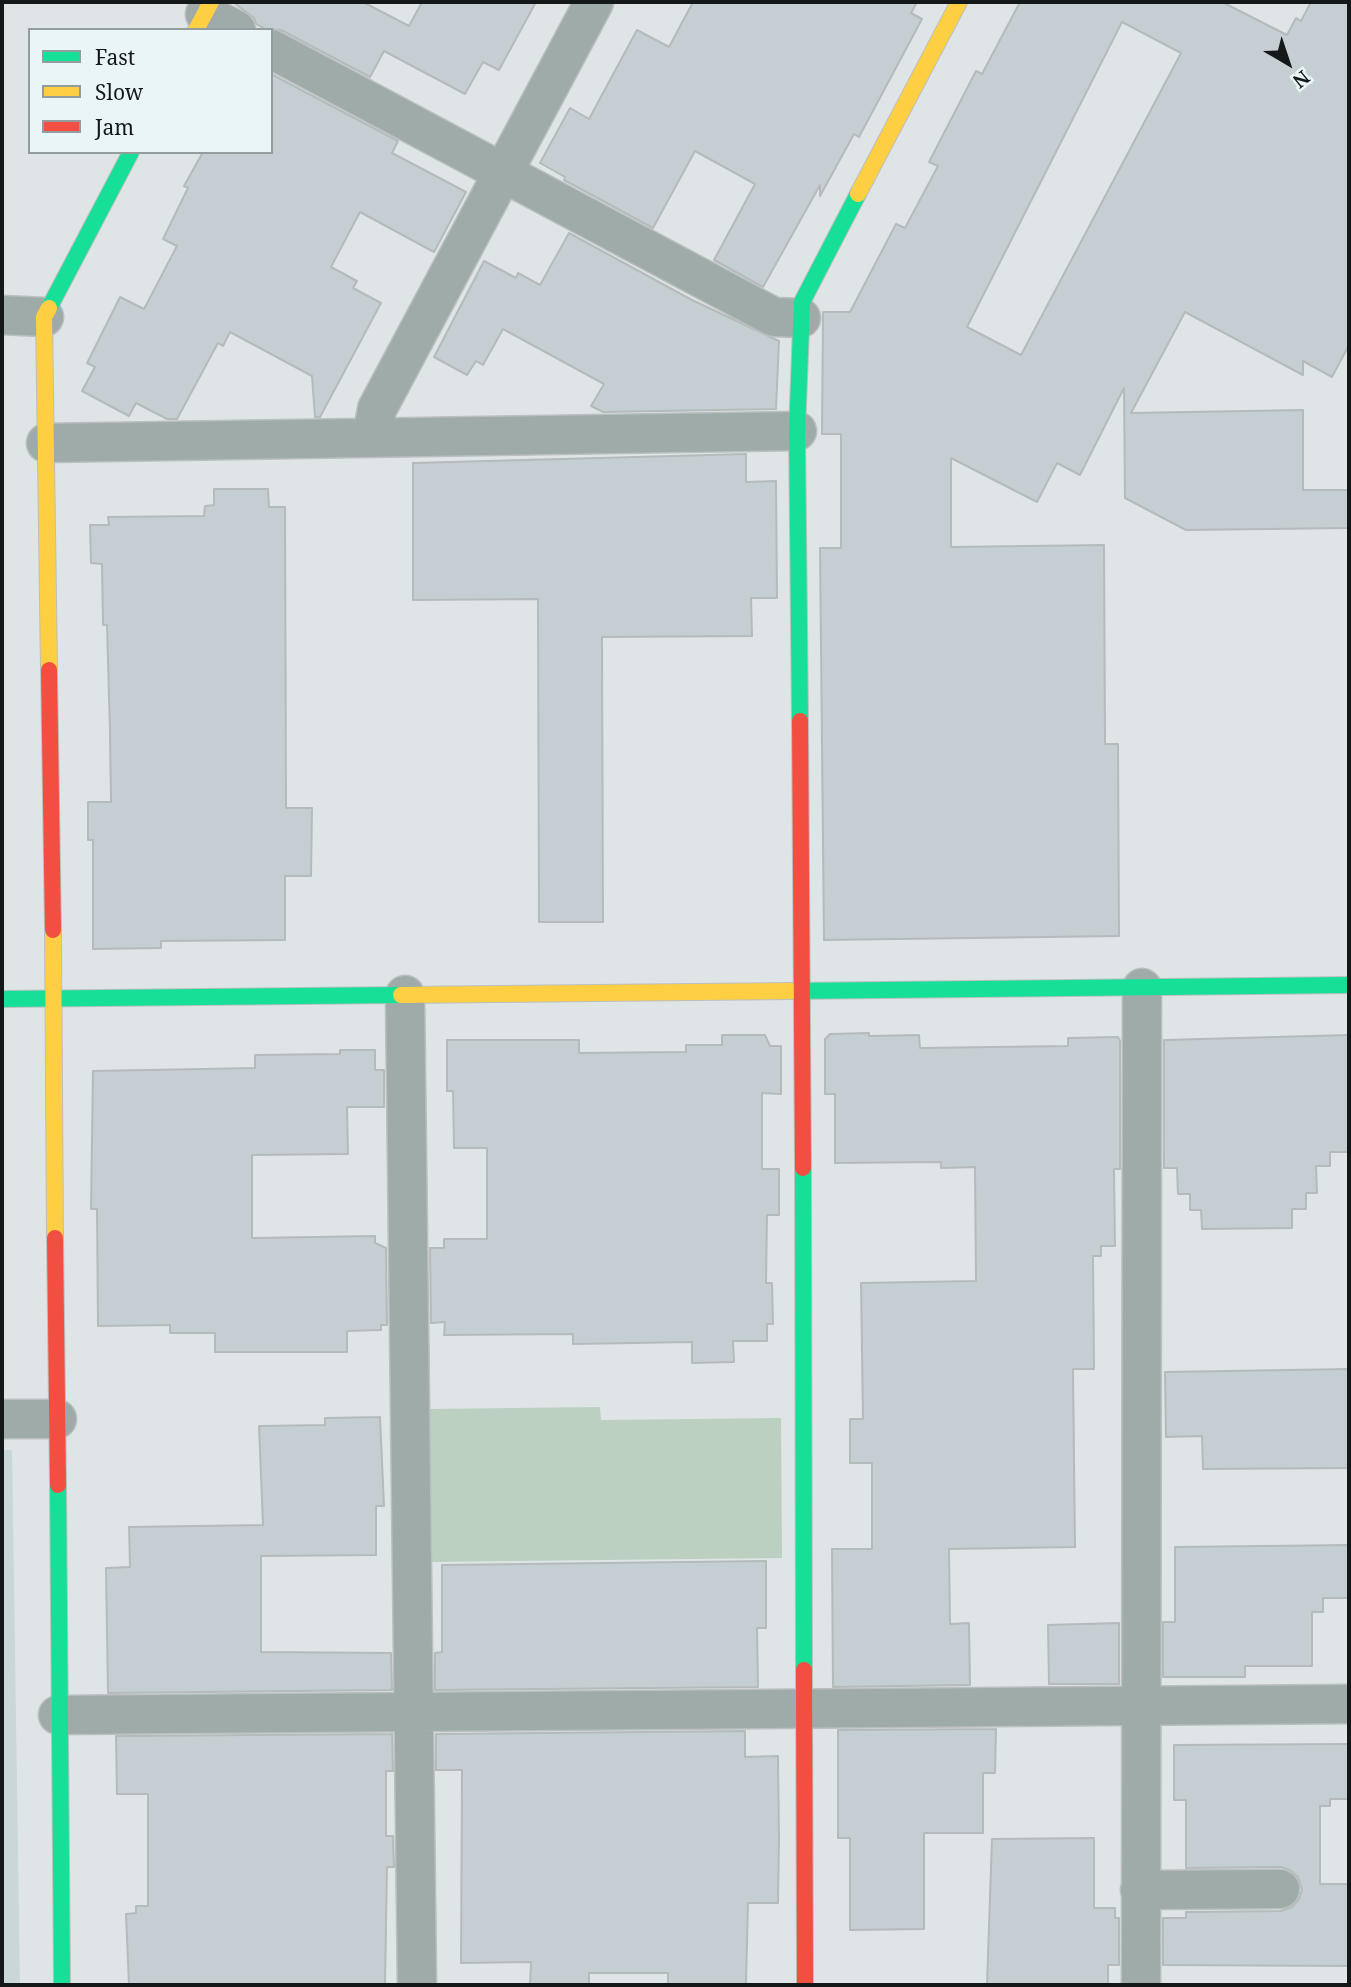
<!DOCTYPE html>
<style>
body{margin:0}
#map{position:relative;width:1351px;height:1987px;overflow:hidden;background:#dfe5e6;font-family:"Noto Serif",serif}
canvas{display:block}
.frame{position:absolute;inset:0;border:4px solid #151819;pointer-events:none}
.legend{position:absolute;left:28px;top:28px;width:245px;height:126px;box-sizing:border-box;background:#e9f5f6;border:2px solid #949d9e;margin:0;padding:9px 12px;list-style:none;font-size:21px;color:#151819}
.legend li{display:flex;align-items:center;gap:14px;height:35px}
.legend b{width:35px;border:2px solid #949d9e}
.north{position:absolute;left:1253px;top:28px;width:70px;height:70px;-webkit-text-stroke:5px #e9f5f6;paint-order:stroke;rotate:141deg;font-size:19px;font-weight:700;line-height:28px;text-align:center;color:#151819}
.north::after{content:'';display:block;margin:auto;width:24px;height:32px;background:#151819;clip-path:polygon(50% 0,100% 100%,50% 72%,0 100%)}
</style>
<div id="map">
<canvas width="1351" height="1987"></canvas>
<div class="frame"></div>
<ul class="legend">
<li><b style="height:9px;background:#16e098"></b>Fast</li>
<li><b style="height:9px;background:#ffcf43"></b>Slow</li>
<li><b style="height:9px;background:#f24e42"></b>Jam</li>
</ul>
<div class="north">N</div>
</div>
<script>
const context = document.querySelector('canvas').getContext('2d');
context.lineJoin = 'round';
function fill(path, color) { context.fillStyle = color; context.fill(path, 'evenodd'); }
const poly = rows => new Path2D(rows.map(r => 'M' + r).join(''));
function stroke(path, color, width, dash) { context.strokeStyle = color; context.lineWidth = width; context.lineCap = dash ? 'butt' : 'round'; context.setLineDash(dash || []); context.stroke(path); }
fill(poly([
 [2,1450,12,1450,20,1985,2,1985]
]), '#c9d7d8');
fill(poly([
 [600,1407,601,1420,781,1418,782,1558,428,1562,426,1409]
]), '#bcd0c2');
const building = poly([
 [233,2,363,2,409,26,422,2,536,2,499,70,483,62,465,94,384,51,370,77,281,30,265,29,256,24,254,18,233,2],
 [693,2,917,2,911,13,922,19,859,137,854,134,820,196,820,185,763,287,714,260,755,184,695,151,653,228,564,180,565,177,540,163,570,108,589,119,637,30,669,47,693,2],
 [1020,2,1222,2,1287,35,1296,18,1301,21,1311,2,1349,2,1349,345,1332,377,1303,361,1303,375,1185,312,1131,413,1303,410,1303,490,1349,490,1349,528,1186,530,1125,498,1124,388,1080,475,1057,463,1037,502,951,458,951,547,1104,545,1105,744,1118,744,1119,936,824,940,820,548,841,548,841,434,822,434,823,312,850,312,896,224,905,228,938,166,929,162,976,71,982,74,1020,2],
 [1122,22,1181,53,1021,355,967,327,1122,22],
 [271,74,398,141,392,153,466,192,434,252,360,212,331,267,357,281,353,288,381,303,320,417,315,417,312,376,230,332,223,346,218,343,177,419,167,419,136,403,129,416,82,391,95,367,87,363,120,297,144,309,177,246,163,239,188,188,184,186,203,152,271,152,271,74],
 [569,233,692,300,779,341,776,409,603,412,591,406,604,384,503,329,483,365,476,361,467,375,434,357,484,261,516,278,518,273,540,285,569,233],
 [746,454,746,482,776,481,777,598,751,598,752,636,602,637,603,922,539,922,538,599,413,600,413,463,746,454],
 [214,489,268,489,269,507,285,507,286,808,312,808,311,876,285,876,285,940,161,941,161,948,93,949,93,840,88,840,88,802,111,802,110,733,107,625,103,625,102,564,91,563,90,525,109,525,108,517,204,516,205,506,214,505,214,489],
 [869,1033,869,1036,919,1035,920,1048,1068,1046,1068,1038,1118,1037,1120,1041,1120,1169,1114,1169,1115,1246,1101,1246,1101,1256,1093,1256,1094,1369,1073,1369,1075,1547,949,1549,950,1624,969,1623,970,1685,833,1687,832,1549,872,1549,872,1463,850,1463,850,1419,863,1419,861,1283,976,1281,975,1167,941,1168,941,1162,835,1163,835,1094,825,1094,825,1039,830,1034,869,1033],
 [722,1035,765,1035,770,1046,781,1046,781,1094,762,1093,762,1169,779,1169,779,1215,767,1215,766,1283,772,1283,773,1324,767,1324,767,1341,733,1341,734,1362,692,1363,692,1342,573,1344,573,1334,444,1335,445,1322,431,1323,430,1248,444,1248,444,1239,487,1239,487,1148,454,1148,453,1091,447,1091,447,1040,579,1040,579,1053,686,1052,686,1045,722,1045,722,1035],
 [1349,1035,1349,1152,1330,1152,1330,1166,1316,1166,1317,1193,1306,1193,1306,1209,1292,1209,1292,1228,1202,1229,1201,1210,1190,1210,1190,1194,1178,1194,1177,1168,1164,1168,1164,1040,1349,1035],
 [340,1050,375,1050,375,1070,384,1070,384,1107,347,1107,348,1154,252,1155,252,1238,375,1236,375,1243,386,1248,387,1325,381,1325,381,1330,347,1331,347,1352,215,1352,215,1333,170,1333,170,1325,98,1326,97,1209,91,1209,93,1071,255,1068,255,1055,340,1054,340,1050],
 [1349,1369,1349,1468,1203,1469,1202,1436,1166,1437,1165,1372,1349,1369],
 [380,1417,384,1506,376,1506,376,1555,261,1556,261,1652,391,1653,392,1690,108,1693,106,1568,130,1567,129,1527,263,1525,259,1426,325,1425,325,1418,380,1417],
 [1349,1545,1349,1598,1323,1598,1323,1612,1312,1612,1312,1666,1245,1666,1245,1677,1163,1677,1163,1622,1175,1622,1175,1547,1349,1545],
 [766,1561,766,1628,757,1628,758,1687,435,1690,435,1653,442,1652,442,1565,766,1561],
 [1119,1623,1119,1684,1049,1684,1048,1625,1119,1623],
 [996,1729,995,1773,983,1773,983,1833,924,1833,924,1929,850,1930,850,1838,838,1838,838,1730,996,1729],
 [745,1731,745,1757,778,1756,779,1838,778,1903,748,1903,746,1985,668,1985,668,1973,589,1973,589,1985,530,1985,531,1962,461,1963,462,1770,436,1770,436,1734,745,1731],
 [392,1734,393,1771,386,1771,386,1836,393,1836,394,1867,387,1867,385,1985,129,1985,126,1914,136,1913,136,1906,148,1906,148,1794,117,1794,116,1736,392,1734],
 [1349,1744,1349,1799,1330,1799,1330,1806,1320,1806,1320,1884,1349,1884,1349,1966,1163,1965,1163,1918,1186,1918,1186,1912,1281,1911,1292,1907,1299,1899,1302,1890,1298,1877,1290,1870,1281,1867,1186,1868,1186,1800,1174,1800,1174,1745,1349,1744],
 [1094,1838,1094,1908,1115,1908,1115,1918,1119,1918,1119,1965,1108,1965,1108,1985,987,1985,992,1839,1094,1838]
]);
fill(building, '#c5ced3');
stroke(building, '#b5babb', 2);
const street = poly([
 [205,14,236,30],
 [271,49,774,317,801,318],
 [2,315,44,317],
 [372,437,377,409,594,2],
 [46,443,797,431],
 [405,995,417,1985],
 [2,1419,57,1419],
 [58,1715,1349,1704],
 [1140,1890,1280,1889],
 [1141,1985,1142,988]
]);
const fast = poly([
 [49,308,131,152],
 [800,721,797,431,802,302,858,194],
 [792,991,1349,985],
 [2,999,401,995],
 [803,1168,804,1670],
 [58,1485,62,1985]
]);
const slow = poly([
 [196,30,211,2],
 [858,194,959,2],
 [49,308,44,317,49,670],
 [53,930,55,1238],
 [401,995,792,991]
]);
const jam = poly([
 [49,670,53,930],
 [800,721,803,1168],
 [55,1238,58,1485],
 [804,1670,805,1985]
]);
stroke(street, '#bbbfc0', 41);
stroke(fast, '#bbbfc0', 18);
stroke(slow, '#bbbfc0', 18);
stroke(jam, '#bbbfc0', 18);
stroke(street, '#9eaba9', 38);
stroke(fast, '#16e098', 16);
stroke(slow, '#ffcf43', 16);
stroke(jam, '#f24e42', 16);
</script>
